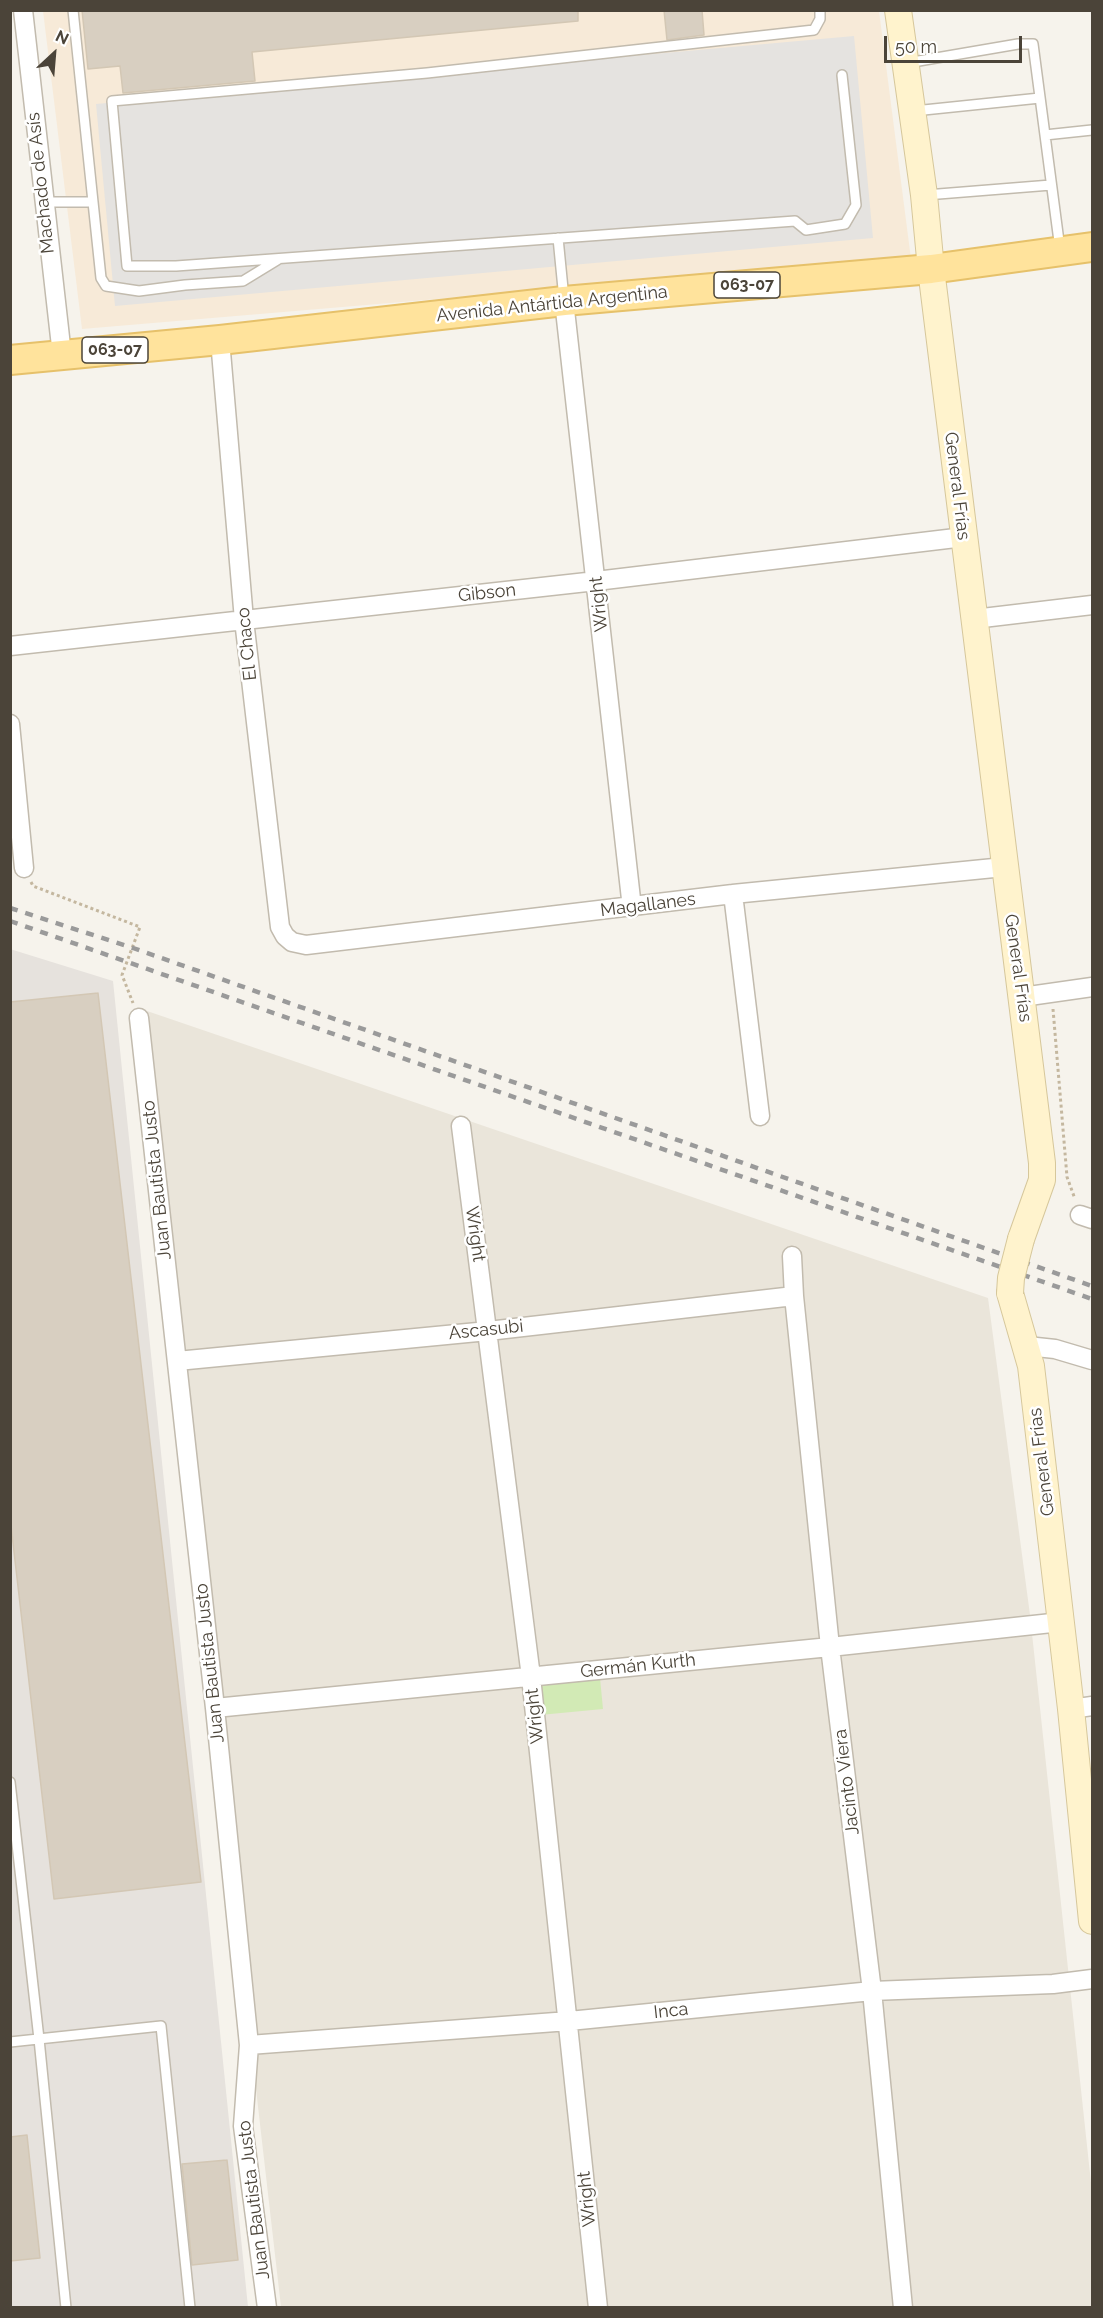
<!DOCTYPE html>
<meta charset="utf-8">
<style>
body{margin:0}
#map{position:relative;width:1103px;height:2318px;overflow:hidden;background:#f6f3ec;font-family:Raleway,sans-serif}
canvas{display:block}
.frame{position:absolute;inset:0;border:12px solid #4b4439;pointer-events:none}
.north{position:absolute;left:24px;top:24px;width:60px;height:60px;-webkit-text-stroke:4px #fff;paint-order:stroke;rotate:26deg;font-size:16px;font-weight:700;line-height:24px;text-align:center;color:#4b4439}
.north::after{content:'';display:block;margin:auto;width:21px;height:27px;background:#4b4439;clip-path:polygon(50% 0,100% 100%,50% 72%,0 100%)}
.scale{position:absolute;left:884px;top:36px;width:138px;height:27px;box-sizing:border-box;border:3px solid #4b4439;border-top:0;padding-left:8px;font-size:18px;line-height:21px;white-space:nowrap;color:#4b4439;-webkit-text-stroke:4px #fff;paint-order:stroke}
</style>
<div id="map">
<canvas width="1103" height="2318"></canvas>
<div class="frame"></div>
<div class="north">N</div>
<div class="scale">50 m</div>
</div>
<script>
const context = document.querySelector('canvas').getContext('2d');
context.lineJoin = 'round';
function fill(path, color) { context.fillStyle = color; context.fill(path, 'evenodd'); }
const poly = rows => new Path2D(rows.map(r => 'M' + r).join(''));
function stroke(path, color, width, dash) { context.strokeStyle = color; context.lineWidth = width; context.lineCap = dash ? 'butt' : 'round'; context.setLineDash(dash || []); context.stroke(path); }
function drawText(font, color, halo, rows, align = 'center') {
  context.font = font + ' Raleway,sans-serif'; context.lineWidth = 5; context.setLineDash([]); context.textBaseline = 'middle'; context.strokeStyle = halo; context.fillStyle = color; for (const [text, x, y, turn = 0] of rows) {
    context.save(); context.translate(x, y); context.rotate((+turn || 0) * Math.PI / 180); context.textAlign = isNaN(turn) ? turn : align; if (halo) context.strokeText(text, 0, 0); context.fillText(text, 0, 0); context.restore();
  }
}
fill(poly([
 [147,1011,988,1298,1030,1615,1092,2192,1092,2307,281,2307,253,2063,255,2034]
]), '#eae5da');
fill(poly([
 [43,11,879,11,911,259,82,329]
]), '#f7ead8');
fill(poly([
 [10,949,113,981,248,2307,11,2307]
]), '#e6e2dd');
fill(poly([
 [600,1678,603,1709,540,1715,537,1684]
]), '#d2eab5');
fill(poly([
 [854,36,873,238,115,306,96,104]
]), '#e5e3e0');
const building = poly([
 [82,10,578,10,578,21,252,52,255,81,123,93,120,66,88,69,82,10],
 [664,10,702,10,704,35,667,40,664,10],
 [98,993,201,1882,54,1899,10,1517,10,1002,98,993],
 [27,2135,40,2258,10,2261,10,2137,27,2135],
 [227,2160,238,2260,192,2265,182,2164,227,2160]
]);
fill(building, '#d8cfc1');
stroke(building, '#d3c7b4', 1.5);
const service = poly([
 [73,10,93,202],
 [820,10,820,19,814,30,427,73,112,101,127,266,176,266,795,221,806,230,845,224,856,205,842,75],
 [907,63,1018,44,1033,44,1060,249],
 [914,111,1040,98],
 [1045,135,1092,130],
 [926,195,1051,185],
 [43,202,93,202,101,278,106,286,139,291,185,285,243,281,279,259],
 [558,238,564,299],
 [10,1782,39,2039,66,2308],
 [10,2042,161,2026,190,2308]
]);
const minor = poly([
 [23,10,62,355],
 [564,301,632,908],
 [220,340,244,620,280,927,285,936,292,942,306,945,733,894,1004,867],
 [974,619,1092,605],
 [10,646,596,581,964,537],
 [10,724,24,868],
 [733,894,760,1116],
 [1022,997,1092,987],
 [139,1018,215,1708,249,2045,243,2126,267,2308],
 [461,1126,531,1677,598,2308],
 [1080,1215,1092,1219],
 [792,1256,794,1296,830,1647,872,1991,903,2308],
 [1027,1346,1055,1349,1092,1360],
 [177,1361,488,1331,794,1296],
 [215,1708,830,1647,1061,1622],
 [1071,1709,1092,1706],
 [249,2045,569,2021,872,1991,1053,1984,1092,1979]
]);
const secondary = poly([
 [898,10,924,195,931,269,1042,1163,1042,1180,1021,1239],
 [1010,1293,1031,1366,1071,1709,1092,1921]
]);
const primary = poly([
 [10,360,220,340,564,301,931,269,1092,247]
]);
stroke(service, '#c2bbae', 12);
stroke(minor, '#c2bbae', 21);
stroke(secondary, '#d6c79b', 28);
stroke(primary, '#e6c16a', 32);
stroke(poly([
 [31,882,33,886,140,927,122,975,133,1003],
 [1053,1009,1067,1177,1075,1199]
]), '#c4b79f', 3, [3, 3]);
stroke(service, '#fff', 9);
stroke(minor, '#fff', 18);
stroke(secondary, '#fff3cd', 26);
stroke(primary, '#ffe39c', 28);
stroke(poly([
 [10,908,133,948,1092,1286],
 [10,921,1092,1299]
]), '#9a9a9a', 4.5, [8, 8]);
const secondaryBridge = poly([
 [1010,1293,1011,1278,1021,1239]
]);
stroke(secondaryBridge, '#d6c79b', 28, []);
stroke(secondaryBridge, '#fff3cd', 26);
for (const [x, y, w] of [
 [747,285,66],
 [115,350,66]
]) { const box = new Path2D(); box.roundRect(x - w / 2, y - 13, w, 26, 4.5); context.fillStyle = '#fff'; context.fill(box); stroke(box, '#4b4439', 1.5); }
drawText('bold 16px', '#4b4439', null, [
 ["063-07",747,285],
 ["063-07",115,350]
]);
drawText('18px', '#4b4439', '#fff', [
 ["Machado de Asís",41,183,-96],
 ["Avenida Antártida Argentina",552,304,-6],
 ["General Frías",957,486,83],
 ["Gibson",487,593,-6],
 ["Wright",599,604,-96],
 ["El Chaco",247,644,-96],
 ["Magallanes",648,905,-7],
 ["General Frías",1018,968,82],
 ["Juan Bautista Justo",157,1180,-96],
 ["Wright",475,1234,82],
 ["Ascasubi",486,1330,-6],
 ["General Frías",1042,1462,-97],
 ["Juan Bautista Justo",210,1663,-96],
 ["Germán Kurth",638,1666,-6],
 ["Wright",535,1716,-96],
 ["Jacinto Viera",847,1782,-97],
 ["Inca",671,2011,-6],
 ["Wright",587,2199,-96],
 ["Juan Bautista Justo",254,2200,-97]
]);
</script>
